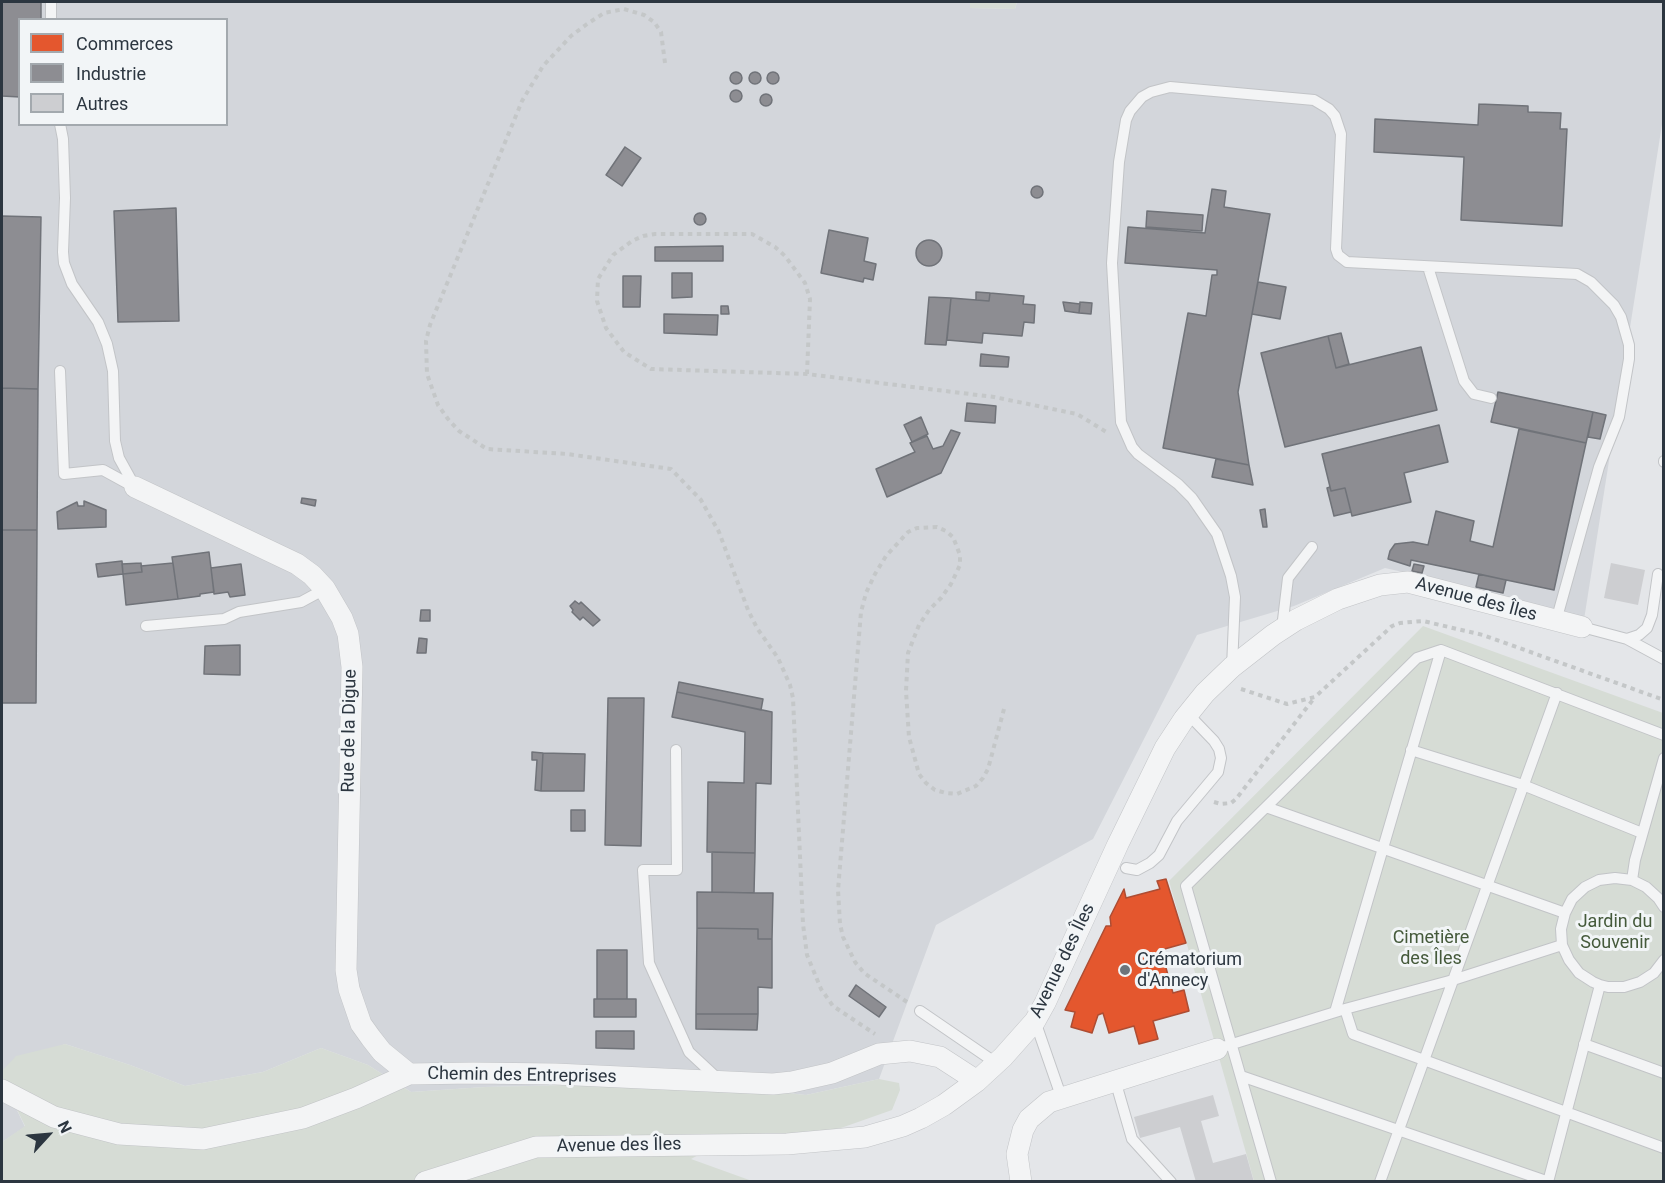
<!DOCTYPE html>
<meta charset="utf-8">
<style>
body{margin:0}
#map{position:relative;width:1665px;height:1183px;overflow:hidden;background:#e4e6e9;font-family:Roboto,sans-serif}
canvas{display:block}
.frame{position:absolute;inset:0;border:3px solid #2c3640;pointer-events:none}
.legend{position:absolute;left:18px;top:18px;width:210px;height:108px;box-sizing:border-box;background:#f2f5f7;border:2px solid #a3a9ae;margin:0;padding:8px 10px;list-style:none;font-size:18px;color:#2c3640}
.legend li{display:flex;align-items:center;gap:12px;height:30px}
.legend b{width:30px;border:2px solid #a3a9ae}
.north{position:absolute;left:18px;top:1105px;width:60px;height:60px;-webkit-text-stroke:4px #f2f5f7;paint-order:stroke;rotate:64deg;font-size:16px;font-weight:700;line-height:24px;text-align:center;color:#2c3640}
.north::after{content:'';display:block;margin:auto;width:21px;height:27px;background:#2c3640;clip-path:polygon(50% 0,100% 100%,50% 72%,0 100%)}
</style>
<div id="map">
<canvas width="1665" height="1183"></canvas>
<div class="frame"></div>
<ul class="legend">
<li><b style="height:16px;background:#e4572e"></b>Commerces</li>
<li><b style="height:16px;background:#8d8d92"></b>Industrie</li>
<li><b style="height:16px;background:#cdced1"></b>Autres</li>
</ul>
<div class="north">N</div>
</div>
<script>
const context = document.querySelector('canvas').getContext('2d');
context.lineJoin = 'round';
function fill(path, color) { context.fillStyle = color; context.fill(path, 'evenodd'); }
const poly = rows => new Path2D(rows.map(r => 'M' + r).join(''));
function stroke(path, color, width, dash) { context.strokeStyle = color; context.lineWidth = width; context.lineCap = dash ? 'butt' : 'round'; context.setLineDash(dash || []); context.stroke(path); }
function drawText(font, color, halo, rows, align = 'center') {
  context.font = font + ' Roboto,sans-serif'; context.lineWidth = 6; context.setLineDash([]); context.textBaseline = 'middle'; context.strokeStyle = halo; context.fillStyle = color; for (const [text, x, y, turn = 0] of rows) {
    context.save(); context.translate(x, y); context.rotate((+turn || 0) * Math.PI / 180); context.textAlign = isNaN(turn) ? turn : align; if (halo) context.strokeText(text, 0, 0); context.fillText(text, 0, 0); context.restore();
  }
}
fill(poly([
 [2,2,970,2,971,8,1015,9,1017,2,1663,2,1663,118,1583,626,1434,579,1385,568,1294,606,1197,635,1093,839,936,925,879,1079,806,1095,757,1090,706,1091,613,1084,485,1087,411,1092,368,1065,321,1048,263,1072,185,1086,130,1065,65,1044,2,1071],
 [20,20,226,20,226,124,20,124],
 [2,1079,25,1127,2,1142]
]), '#d3d6db');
fill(poly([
 [970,2,1017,2,1015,9,970,8],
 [1423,626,1663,713,1663,1181,1254,1181,1169,881],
 [65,1044,130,1065,185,1086,263,1072,321,1048,368,1065,411,1092,485,1087,613,1084,706,1091,757,1090,806,1095,879,1079,899,1083,900,1090,892,1110,841,1128,802,1135,735,1135,691,1159,752,1181,2,1181,2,1142,25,1126,2,1079,2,1071,16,1056]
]), '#d6dcd5');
const shops = poly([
 [1166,879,1186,943,1161,950,1173,993,1184,990,1189,1011,1153,1021,1158,1039,1139,1044,1134,1026,1109,1033,1103,1013,1098,1015,1092,1033,1071,1027,1075,1012,1065,1010,1106,926,1111,926,1110,917,1124,889,1126,898,1160,889,1157,881,1166,879]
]);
fill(shops, '#e4572e');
stroke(shops, '#ad4d33', 1.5);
const industry = poly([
 [2,2,41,2,41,20,20,20,20,97,2,96,2,2],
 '730 78a6 6 0 1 1 12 0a6 6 0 1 1-12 0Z',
 '749 78a6 6 0 1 1 12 0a6 6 0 1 1-12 0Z',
 '767 78a6 6 0 1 1 12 0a6 6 0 1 1-12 0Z',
 '730 96a6 6 0 1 1 12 0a6 6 0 1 1-12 0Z',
 '760 100a6 6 0 1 1 12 0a6 6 0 1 1-12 0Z',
 [1479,104,1528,106,1528,112,1561,113,1560,129,1567,129,1562,226,1461,220,1464,157,1374,152,1375,119,1478,125,1479,104],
 [625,147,641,158,622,186,606,175,625,147],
 '1031 192a6 6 0 1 1 12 0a6 6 0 1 1-12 0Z',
 [1212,189,1226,191,1224,207,1270,214,1238,392,1249,465,1163,448,1188,313,1206,316,1212,275,1217,275,1217,270,1125,263,1128,227,1205,233,1212,189],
 [176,208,179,321,118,322,114,211,176,208],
 [1147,211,1203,215,1202,231,1146,227,1147,211],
 '694 219a6 6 0 1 1 12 0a6 6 0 1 1-12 0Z',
 [2,216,41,217,38,389,2,388,2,216],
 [829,230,868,238,864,261,876,264,873,280,864,278,863,282,821,273,829,230],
 '916 253a13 13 0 1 1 26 0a13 13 0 1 1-26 0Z',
 [723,246,723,261,655,261,655,247,723,246],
 [672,273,692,273,692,297,672,298,672,273],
 [623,276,641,276,640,307,623,307,623,276],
 [1258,282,1286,287,1280,319,1252,314,1258,282],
 [976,292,990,293,989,301,976,300,976,292],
 [990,293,1024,296,1023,304,1035,305,1034,323,1024,322,1022,336,983,333,982,343,947,340,951,298,989,301,990,293],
 [929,297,951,298,946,345,925,344,929,297],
 [1063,302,1080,304,1079,313,1065,311,1063,302],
 [1080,302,1092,303,1091,314,1079,313,1080,302],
 [721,306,728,306,729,314,721,314,721,306],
 [664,314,718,315,717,335,664,333,664,314],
 [1341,333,1349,364,1336,368,1328,336,1341,333],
 [1328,336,1336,368,1421,347,1437,410,1285,447,1261,353,1328,336],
 [981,354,1009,357,1008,367,980,366,981,354],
 [2,388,38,389,37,530,2,530,2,388],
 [1498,392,1593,412,1586,443,1491,422,1498,392],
 [967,403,996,406,995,423,965,421,967,403],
 [1593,412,1606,415,1600,439,1588,437,1593,412],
 [921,417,928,434,912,442,904,425,921,417],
 [1439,425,1448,462,1404,473,1411,502,1352,516,1345,488,1331,491,1322,454,1439,425],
 [1519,429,1586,443,1554,590,1411,560,1410,566,1388,559,1390,551,1395,544,1413,542,1428,545,1436,511,1474,521,1470,541,1493,547,1519,429],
 [951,430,960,433,941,473,887,497,876,469,915,452,910,443,927,436,933,449,943,446,951,430],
 [1216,459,1249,465,1253,485,1212,477,1216,459],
 [1330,487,1331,491,1345,488,1351,512,1334,516,1327,488,1330,487],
 [302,498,316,500,315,506,301,503,302,498],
 [84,501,106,510,106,527,58,529,57,512,77,502,78,506,84,506,84,501],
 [1265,509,1267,527,1263,527,1260,510,1265,509],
 [2,530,37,530,36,703,2,703,2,530],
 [209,552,214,592,200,594,200,596,178,599,172,557,209,552],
 [122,561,123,574,98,577,96,564,122,561],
 [141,563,142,572,123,574,122,564,141,563],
 [173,563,178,599,126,605,123,574,142,572,141,566,173,563],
 [241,564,245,595,230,597,228,592,214,594,211,568,241,564],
 [1414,564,1424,566,1422,573,1412,571,1414,564],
 [1479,574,1506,580,1503,593,1476,587,1479,574],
 [575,601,579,604,581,602,600,620,593,626,583,617,580,620,572,612,573,610,570,606,575,601],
 [421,610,430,610,430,621,420,621,421,610],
 [419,638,427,639,426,653,417,653,419,638],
 [240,645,240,675,204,674,205,646,240,645],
 [679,682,763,699,761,710,677,692,679,682],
 [677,692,772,712,771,784,756,783,755,853,707,852,708,782,744,783,745,732,672,717,677,692],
 [608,698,644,698,641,846,605,845,608,698],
 [532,752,543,753,541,791,535,790,537,760,532,760,532,752],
 [543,753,585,754,584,791,541,791,543,753],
 [571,810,585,810,585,831,571,831,571,810],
 [712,852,755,853,754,893,712,892,712,852],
 [697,892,773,893,772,939,758,939,758,929,697,928,697,892],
 [697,928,758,929,758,939,772,939,772,988,758,987,758,1014,696,1014,697,928],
 [597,950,627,950,627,999,597,999,597,950],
 [856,985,886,1007,879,1017,849,996,856,985],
 [594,999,636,999,636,1017,594,1017,594,999],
 [696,1014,758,1014,757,1030,696,1029,696,1014],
 [596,1031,634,1031,634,1049,596,1048,596,1031]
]);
fill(industry, '#8d8d92');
stroke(industry, '#707379', 1.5);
fill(poly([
 [1611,563,1645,570,1638,605,1604,598],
 [1213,1095,1219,1116,1201,1121,1213,1163,1246,1154,1254,1182,1196,1182,1180,1127,1140,1138,1134,1117]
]), '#cdced1');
const lane = poly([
 [51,20,51,2],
 [60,124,63,139,65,198,63,252,64,263,72,284,98,322,107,344,113,371,115,441,119,458,135,487],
 [1428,267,1464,381,1474,394,1491,398],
 [60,371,64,474,103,470,134,487],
 [1664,461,1664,462],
 [146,626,224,619,239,612,301,602,325,589],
 [1582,627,1627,639,1639,635,1647,628,1652,615,1658,574],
 [1282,628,1288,578,1312,547],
 [1627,639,1664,659],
 [1232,667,1235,597,1231,576,1217,534,1192,498,1178,484,1138,454,1132,447,1121,422,1112,263,1119,162,1126,120,1130,111,1142,97,1151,92,1170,87,1314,100,1329,109,1335,116,1341,134,1336,249,1338,255,1347,262,1577,274,1591,282,1614,305,1621,317,1629,345,1629,359,1619,417,1599,467,1556,621],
 [676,750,677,870,643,870,649,963,689,1052,718,1079],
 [1411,750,1523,785,1642,833],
 [1266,807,1565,913],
 [1126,868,1137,870,1150,863,1159,855,1177,821,1218,772,1221,758,1219,749,1214,741,1188,714],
 [1632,880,1635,860,1664,758],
 [1664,907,1658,898,1646,887,1632,880,1615,878,1599,880,1585,887,1572,899,1565,913,1561,929,1562,945,1569,960,1579,973,1593,982,1600,985,1608,987,1624,987,1640,982,1654,973,1664,960],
 [1345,1009,1353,1034,1664,1148],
 [920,1011,996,1063],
 [1335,1012,1441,650],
 [1035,1021,1061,1096],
 [1584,1044,1664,1073],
 [1226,1046,1345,1009,1453,980,1562,945],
 [1241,1076,1549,1182],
 [1115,1080,1132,1139,1171,1182],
 [1271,1182,1186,886,1417,658,1441,650,1664,735],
 [1380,1182,1557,693],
 [1548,1182,1600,985]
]);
const street = poly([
 [135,487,297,564,312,575,325,589,342,618,348,634,352,667,346,970,349,989,361,1024,371,1038,382,1052,409,1074],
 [2,1090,54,1117,119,1134,203,1139,303,1118,356,1098,409,1074,473,1073,555,1074,773,1084,792,1082,832,1073,879,1054,910,1051,940,1057,977,1081],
 [425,1182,536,1147,787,1144,865,1137,903,1126,921,1118,944,1105,977,1081,1003,1057,1035,1021,1045,1003,1118,844,1165,748,1184,719,1205,693,1232,667,1273,635,1296,620,1338,599,1380,585,1408,582,1582,627],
 [1021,1182,1017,1154,1023,1130,1029,1119,1049,1102,1217,1049]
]);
stroke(lane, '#c2c4c7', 12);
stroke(street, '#c2c4c7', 22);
stroke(poly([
 [665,63,661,32,654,22,644,15,624,9,604,13,587,24,571,36,543,66,522,101,430,325,426,341,427,374,438,405,448,419,459,431,487,449,567,454,671,469,701,500,719,532,748,610,757,628,778,658,790,685,793,698,803,924,807,955,821,989,833,1006,875,1034],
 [807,374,810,299,805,283,785,256,775,247,752,234,655,234,643,236,632,241,613,255,598,279,597,301,606,328,624,352,651,369,807,374,994,397,1077,414,1108,433],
 [1241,689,1287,704,1315,697,1392,626,1400,623,1423,621,1483,635,1664,700],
 [1214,802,1221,804,1231,803,1236,799,1315,697],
 [907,1002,864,973,855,962,843,937,840,924,838,890,861,612,866,593,875,574,886,556,908,532,917,528,937,527,946,531,953,537,960,555,960,565,951,584,941,598,929,610,919,625,908,653,906,691,909,737,919,774,926,783,935,790,946,793,957,794,976,786,983,778,988,769,1004,709]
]), '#c4c7c8', 4, [4.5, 4.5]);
stroke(lane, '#f3f4f5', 10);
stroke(street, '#f3f4f5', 21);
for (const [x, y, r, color] of [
 [1125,970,6,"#6c747b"]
]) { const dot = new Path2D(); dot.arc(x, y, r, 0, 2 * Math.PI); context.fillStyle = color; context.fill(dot); stroke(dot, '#f2f5f7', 2); }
drawText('18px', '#2c3640', '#f2f5f7', [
 ["Avenue des Îles",1476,600,15],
 ["Rue de la Digue",350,731,-89],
 ["Avenue des Îles",1063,961,-64],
 ["Chemin des Entreprises",522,1076,1],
 ["Avenue des Îles",619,1146,-1]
]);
drawText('18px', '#455a3b', '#f2f5f7', [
 ["Jardin du",1615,922],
 ["Souvenir",1615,943],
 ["Cimetière",1431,938],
 ["des Îles",1431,959]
]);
drawText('18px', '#2c3640', '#f2f5f7', [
 ["Crématorium",1137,960],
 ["d'Annecy",1137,981]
], 'left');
</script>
